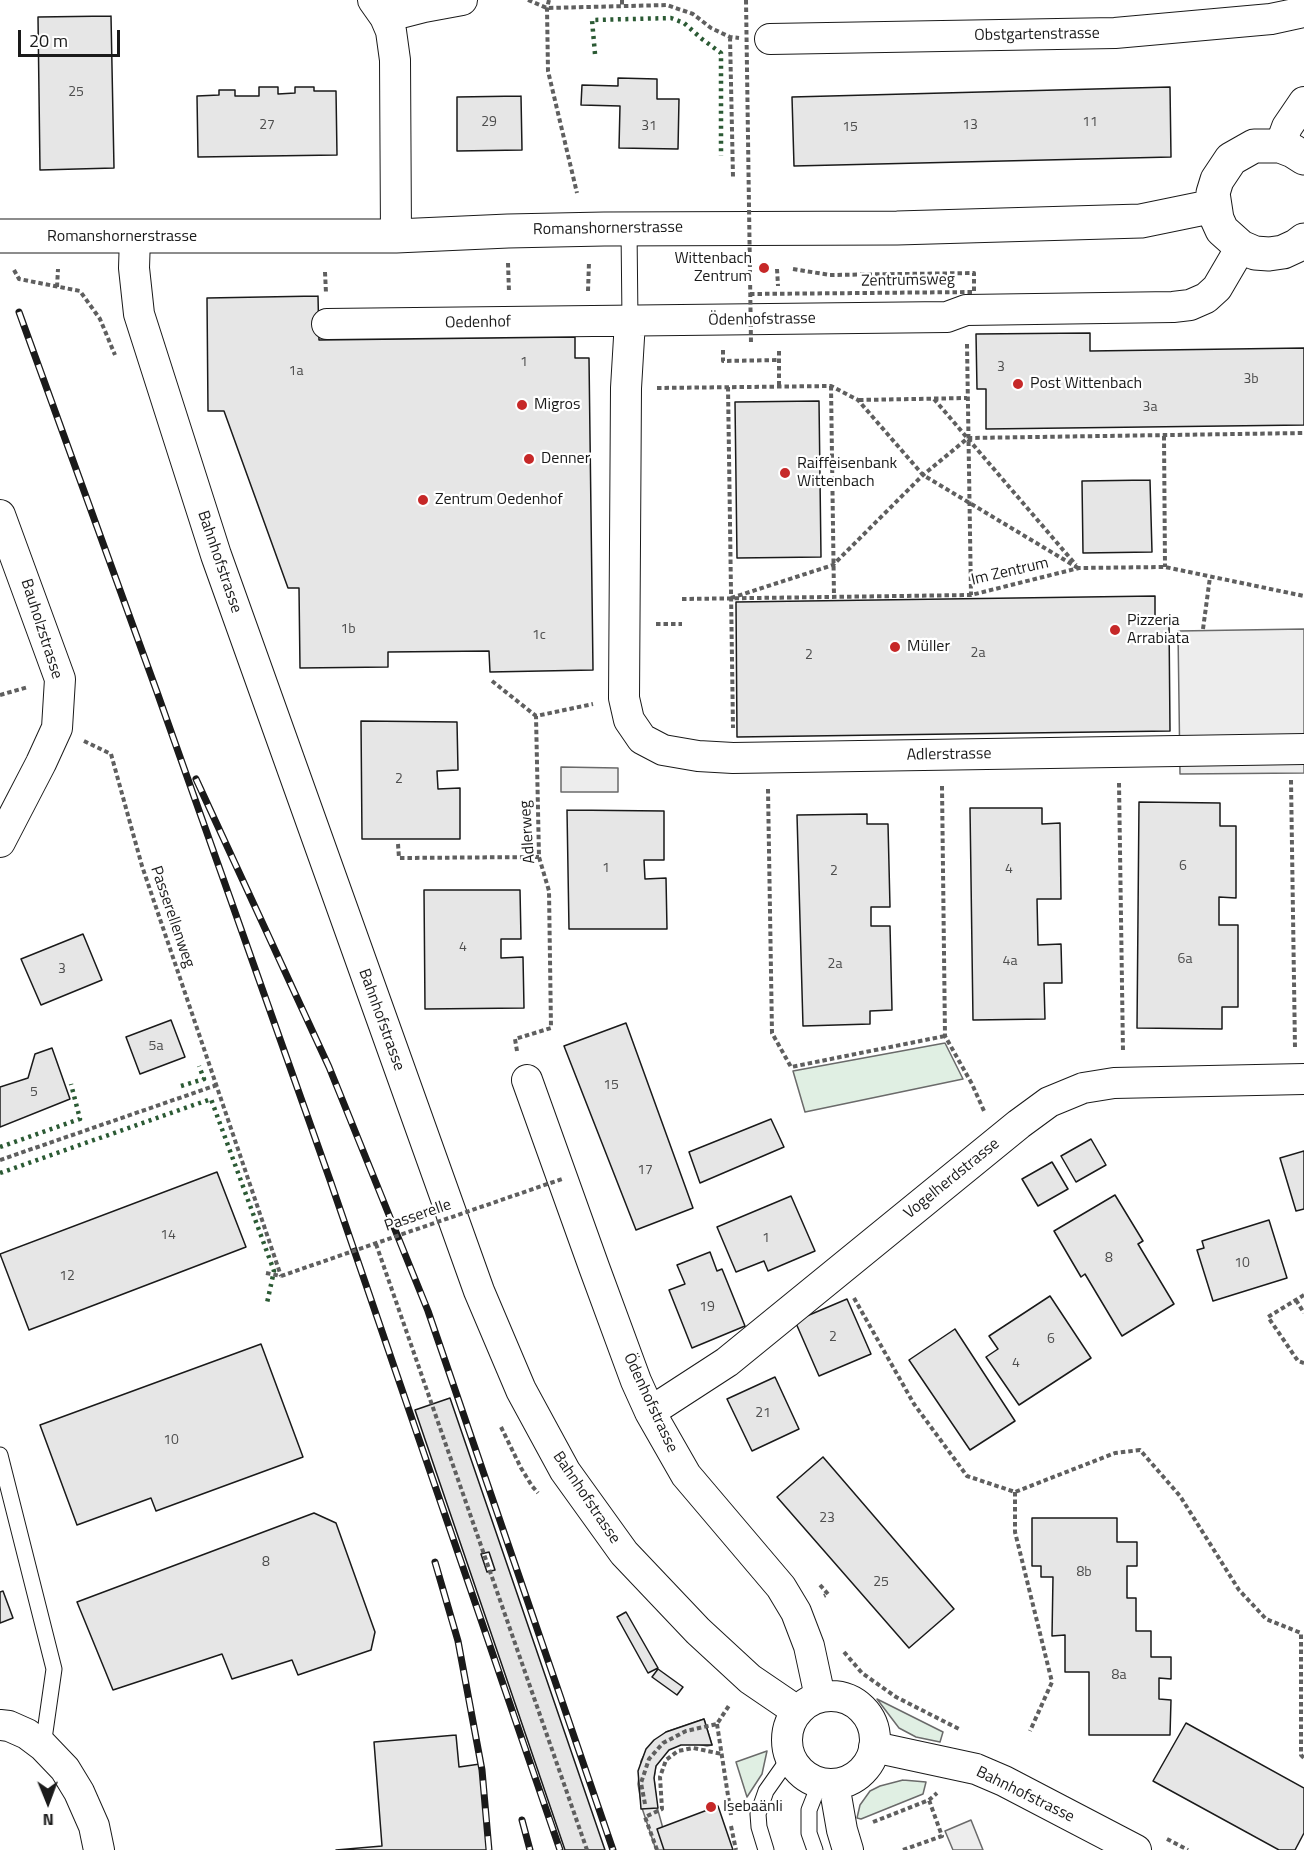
<!DOCTYPE html>
<meta charset="utf-8">
<style>
body{margin:0}
#map{position:relative;width:1304px;height:1850px;overflow:hidden;background:#fff;font-family:"Titillium Web",sans-serif}
canvas{display:block}
.north{position:absolute;left:18px;top:1772px;width:60px;height:60px;-webkit-text-stroke:4px #fff;paint-order:stroke;rotate:179deg;font-size:16px;font-weight:700;line-height:24px;text-align:center;color:#1a1a1a}
.north::after{content:'';display:block;margin:auto;width:21px;height:27px;background:#1a1a1a;clip-path:polygon(50% 0,100% 100%,50% 72%,0 100%)}
.scale{position:absolute;left:18px;top:30px;width:102px;height:27px;box-sizing:border-box;border:3px solid #1a1a1a;border-top:0;padding-left:8px;font-size:18px;line-height:21px;white-space:nowrap;color:#1a1a1a;-webkit-text-stroke:4px #fff;paint-order:stroke}
</style>
<div id="map">
<canvas width="1304" height="1850"></canvas>
<div class="north">N</div>
<div class="scale">20 m</div>
</div>
<script>
const context = document.querySelector('canvas').getContext('2d');
context.lineJoin = 'round';
function fill(path, color) { context.fillStyle = color; context.fill(path, 'evenodd'); }
const poly = rows => new Path2D(rows.map(r => 'M' + r).join(''));
function stroke(path, color, width, dash) { context.strokeStyle = color; context.lineWidth = width; context.lineCap = dash ? 'butt' : 'round'; context.setLineDash(dash || []); context.stroke(path); }
function drawText(font, color, halo, rows, align = 'center') {
  context.font = font + ' "Titillium Web",sans-serif'; context.lineWidth = 4.5; context.setLineDash([]); context.textBaseline = 'middle'; context.strokeStyle = halo; context.fillStyle = color; for (const [text, x, y, turn = 0] of rows) {
    context.save(); context.translate(x, y); context.rotate((+turn || 0) * Math.PI / 180); context.textAlign = isNaN(turn) ? turn : align; if (halo) context.strokeText(text, 0, 0); context.fillText(text, 0, 0); context.restore();
  }
}
const green = poly([
 [945,1043,963,1079,805,1112,793,1071,945,1043],
 [877,1699,943,1732,940,1742,916,1737,899,1728,877,1699],
 [767,1751,762,1774,747,1797,736,1762,767,1751],
 [903,1780,926,1782,923,1794,861,1819,857,1818,860,1805,870,1791,880,1786,903,1780]
]);
fill(green, '#e0efe3');
stroke(green, '#6a6a6a', 1.5);
const parking = poly([
 [1304,629,1304,773,1180,774,1178,631,1304,629],
 [561,767,618,768,618,792,561,792,561,767],
 [704,1719,712,1745,707,1746,692,1743,681,1744,669,1749,656,1765,654,1778,657,1807,669,1850,656,1850,642,1808,638,1784,641,1761,647,1749,666,1732,704,1719],
 [971,1820,983,1850,953,1850,945,1831,971,1820]
]);
fill(parking, '#ededed');
stroke(parking, '#6a6a6a', 1.5);
const building = poly([
 [111,16,114,168,40,170,38,17,111,16],
 [618,78,657,79,657,99,679,99,678,149,619,148,620,106,581,105,582,85,618,86,618,78],
 [259,87,278,87,278,94,295,93,295,87,314,87,314,91,336,91,337,155,198,157,197,96,219,95,219,90,235,90,235,96,259,96,259,87],
 [1170,87,1171,157,794,166,792,97,1170,87],
 [521,96,522,150,457,151,457,97,521,96],
 [318,296,319,340,575,337,575,358,589,358,593,670,490,672,489,651,388,652,388,667,300,668,299,588,288,588,224,411,208,411,207,298,318,296],
 [1090,333,1090,351,1304,348,1304,425,986,429,986,389,977,389,976,334,1090,333],
 [819,401,821,557,737,558,735,402,819,401],
 [1150,480,1152,552,1083,553,1082,481,1150,480],
 [1155,596,1155,618,1169,618,1170,731,737,737,736,602,1155,596],
 [361,721,457,722,458,770,437,771,438,789,460,788,460,839,362,839,361,721],
 [1139,802,1220,803,1220,826,1236,826,1236,898,1219,897,1219,925,1238,925,1238,1007,1222,1007,1222,1029,1137,1028,1139,802],
 [970,808,1042,808,1042,824,1060,823,1061,899,1037,899,1038,945,1061,944,1062,983,1044,983,1045,1019,973,1020,970,808],
 [567,810,664,811,664,860,644,860,645,879,666,878,667,929,569,929,567,810],
 [867,814,867,824,888,824,890,907,871,907,871,926,890,926,892,1010,870,1011,870,1024,803,1026,797,815,867,814],
 [424,890,520,890,521,939,501,939,501,958,523,957,524,1008,425,1009,424,890],
 [83,934,102,980,41,1005,21,959,83,934],
 [171,1020,185,1057,140,1074,126,1037,171,1020],
 [626,1023,693,1208,636,1230,564,1046,626,1023],
 [52,1048,70,1099,0,1127,0,1087,28,1078,35,1054,52,1048],
 [771,1119,784,1147,700,1183,689,1152,771,1119],
 [1091,1139,1106,1165,1076,1182,1061,1156,1091,1139],
 [1304,1151,1304,1209,1296,1211,1280,1158,1304,1151],
 [1052,1162,1068,1189,1038,1206,1022,1179,1052,1162],
 [217,1172,246,1247,29,1330,0,1254,217,1172],
 [1115,1195,1143,1241,1138,1244,1174,1304,1122,1336,1085,1274,1081,1277,1054,1231,1115,1195],
 [791,1196,815,1251,768,1271,764,1261,736,1272,717,1227,791,1196],
 [1269,1220,1287,1278,1213,1301,1197,1250,1204,1248,1202,1241,1269,1220],
 [710,1252,717,1271,722,1269,745,1326,692,1348,669,1290,685,1284,677,1265,710,1252],
 [1050,1296,1091,1358,1019,1405,986,1357,998,1349,989,1336,1050,1296],
 [847,1299,871,1354,819,1376,795,1321,847,1299],
 [955,1329,1015,1421,970,1450,909,1360,955,1329],
 [261,1344,303,1457,156,1511,151,1498,77,1525,40,1425,261,1344],
 [775,1377,799,1429,752,1451,727,1399,775,1377],
 [450,1398,605,1850,565,1850,415,1410,450,1398],
 [823,1457,954,1609,909,1648,777,1497,823,1457],
 [314,1513,336,1523,375,1632,371,1650,298,1675,292,1660,232,1679,222,1654,113,1690,77,1602,314,1513],
 [1032,1518,1117,1518,1117,1542,1137,1542,1137,1566,1127,1566,1127,1598,1136,1598,1136,1631,1151,1631,1151,1657,1171,1657,1171,1679,1159,1678,1159,1699,1171,1700,1170,1735,1089,1735,1089,1672,1065,1672,1065,1635,1052,1636,1053,1577,1041,1577,1041,1566,1032,1566,1032,1518],
 [489,1552,495,1570,487,1572,481,1554,489,1552],
 [3,1591,13,1618,0,1623,0,1592,3,1591],
 [626,1612,658,1668,648,1673,617,1617,626,1612],
 [658,1669,683,1687,677,1695,652,1677,658,1669],
 [704,1719,712,1745,681,1745,669,1750,656,1766,654,1778,658,1808,641,1809,638,1771,646,1749,654,1740,666,1732,704,1719],
 [1186,1723,1304,1788,1304,1833,1295,1850,1279,1850,1153,1781,1186,1723],
 [456,1735,459,1767,480,1764,487,1850,336,1850,382,1846,374,1742,456,1735],
 [718,1806,733,1850,664,1850,657,1829,718,1806]
]);
fill(building, '#e6e6e6');
stroke(building, '#1a1a1a', 1.5);
const service = poly([
 [629,229,630,321],
 [0,1455,54,1669,43,1746],
 [766,1850,759,1827,758,1814,766,1791,790,1757],
 [815,1850,809,1833,809,1810,820,1782]
]);
const minor = poly([
 [373,0,385,17,391,31,395,60,396,236],
 [385,17,424,7,462,0],
 [770,39,1115,33,1271,19,1304,12],
 [1280,146,1287,127,1304,102],
 [135,237,134,268,139,314,216,555,479,1291,521,1390,565,1471,624,1553,698,1631,750,1679,797,1711],
 [630,321,626,388,624,698,629,720,642,739,663,750,698,756,733,758,1304,749],
 [327,324,947,317,966,310,1173,307,1190,305,1206,298,1217,288,1241,247],
 [0,515,60,679,57,728,41,763,0,842],
 [527,1080,594,1267,636,1381,650,1412,686,1475,781,1587,796,1612,809,1646,820,1697],
 [650,1412,727,1362,1019,1124,1049,1102,1083,1088,1114,1083,1304,1079],
 '787 1740a44 44 0 1 1 88 0a44 44 0 1 1-88 0Z',
 [0,1725,9,1726,27,1734,43,1746,65,1769,79,1792,94,1826,99,1850],
 [874,1747,976,1769,1004,1781,1136,1850],
 [834,1784,842,1830,848,1850]
]);
const secondary = poly([
 [1304,158,1293,151,1280,146,1254,146,1231,159,1217,180,1213,193,1217,219,1222,230,1241,247,1255,253,1269,254,1283,252,1296,246,1304,240],
 [0,236,396,236,508,231,604,229,897,228,1141,221,1214,206]
]);
stroke(service, '#1a1a1a', 17);
stroke(minor, '#1a1a1a', 32);
stroke(secondary, '#1a1a1a', 35);
stroke(poly([
 [528,0,547,8,667,5,693,14,711,28,730,37,739,38],
 [549,0,547,8,548,71,577,193],
 [622,0,622,6],
 [730,37,733,177],
 [508,263,509,292],
 [777,269,778,286],
 [793,269,830,275],
 [14,270,19,279,80,291,100,319,115,355],
 [325,272,326,293],
 [57,287,58,269],
 [588,291,589,262],
 [967,344,971,595],
 [723,350,723,361,779,360],
 [779,351,779,386],
 [831,386,834,597],
 [728,387,733,728],
 [657,388,831,386,858,400,923,475,1078,568],
 [934,399,1076,565],
 [859,400,967,398],
 [1164,436,1165,567],
 [731,598,833,565,923,475,968,438,1304,433],
 [682,599,971,595,1079,568,1165,567,1304,596],
 [656,624,682,624],
 [1203,629,1210,577],
 [492,681,536,716],
 [0,695,28,687],
 [84,741,111,754,142,866,281,1276],
 [1291,780,1295,1048],
 [1119,783,1123,1052],
 [942,786,945,1036,972,1084,984,1111],
 [768,789,772,1033,791,1067,945,1036],
 [398,844,399,858,539,857],
 [517,1051,515,1039,551,1028,549,891,539,857,536,716,593,704],
 [0,1160,217,1085],
 [376,1244,587,1850],
 [266,1273,281,1276],
 [1304,1295,1268,1317,1298,1361,1304,1363],
 [854,1298,914,1404,967,1476,1015,1492,1115,1453,1140,1450,1180,1496,1239,1590,1266,1619,1301,1633,1301,1755,1304,1758],
 [1296,1300,1304,1313],
 [501,1427,521,1468,532,1486,538,1493],
 [1015,1492,1015,1532,1052,1682,1030,1731],
 [820,1585,828,1594,824,1596],
 [844,1652,862,1673,896,1697,961,1730],
 [717,1724,731,1815],
 [645,1804,641,1783,649,1759,663,1743,686,1731,717,1724,730,1704],
 [873,1822,929,1800,937,1793],
 [731,1826,736,1850],
 [1167,1839,1188,1850],
 [657,1850,645,1817,662,1809,660,1777,666,1760,678,1751,693,1748,722,1754],
 [903,1850,942,1836,929,1800]
]), '#5f5f5f', 4, [4.5, 3]);
stroke(service, '#fff', 15);
stroke(minor, '#fff', 30);
stroke(secondary, '#fff', 33);
const rail = poly([
 [19,312,157,692,330,1180,560,1850],
 [196,779,329,1067,428,1311,613,1850],
 [435,1562,458,1641,482,1770,489,1850],
 [522,1820,530,1850]
]);
stroke(rail, '#1a1a1a', 7);
stroke(rail, '#fff', 4.5, [14]);
stroke(poly([
 [746,0,751,344],
 [750,294,974,292,974,273,830,275],
 [281,1276,562,1179]
]), '#5f5f5f', 4, [4.5, 3]);
stroke(poly([
 [595,54,592,20,671,18,684,23,702,39,721,53,721,156],
 [181,1086,204,1079,199,1066],
 [0,1147,80,1119,71,1084],
 [0,1173,211,1099,274,1271,267,1303]
]), '#2b5a34', 4.5, [3, 4.5]);
for (const [x, y, r, color] of [
 [764,268,6,"#c62828"],
 [1018,384,6,"#c62828"],
 [522,405,6,"#c62828"],
 [529,459,6,"#c62828"],
 [785,473,6,"#c62828"],
 [423,500,6,"#c62828"],
 [1115,630,6,"#c62828"],
 [895,647,6,"#c62828"],
 [711,1807,6,"#c62828"]
]) { const dot = new Path2D(); dot.arc(x, y, r, 0, 2 * Math.PI); context.fillStyle = color; context.fill(dot); stroke(dot, '#fff', 2); }
drawText('14px', '#4d4d4d', null, [
 ["25",76,93],
 ["29",489,123],
 ["11",1090,123],
 ["27",267,126],
 ["13",970,126],
 ["31",649,127],
 ["15",850,128],
 ["1",524,363],
 ["3",1001,368],
 ["1a",296,372],
 ["3b",1251,380],
 ["3a",1150,408],
 ["1b",348,630],
 ["1c",539,636],
 ["2a",978,654],
 ["2",809,656],
 ["2",399,780],
 ["6",1183,867],
 ["1",606,869],
 ["4",1009,870],
 ["2",834,872],
 ["4",463,948],
 ["6a",1185,960],
 ["4a",1010,962],
 ["2a",835,965],
 ["3",62,970],
 ["5a",156,1047],
 ["15",611,1086],
 ["5",34,1093],
 ["17",645,1171],
 ["14",168,1236],
 ["1",766,1239],
 ["8",1109,1259],
 ["10",1242,1264],
 ["12",67,1277],
 ["19",707,1308],
 ["2",833,1338],
 ["6",1051,1340],
 ["4",1016,1364],
 ["21",763,1414],
 ["10",171,1441],
 ["23",827,1519],
 ["8",266,1563],
 ["8b",1084,1573],
 ["25",881,1583],
 ["8a",1119,1676]
]);
drawText('16px', '#1a1a1a', '#fff', [
 ["Obstgartenstrasse",1037,35,-1],
 ["Romanshornerstrasse",608,229,-1],
 ["Romanshornerstrasse",122,237],
 ["Zentrumsweg",908,281,-1],
 ["Ödenhofstrasse",762,320,-1],
 ["Oedenhof",478,323,-1],
 ["Bahnhofstrasse",219,562,71],
 ["Im Zentrum",1010,572,-13],
 ["Bauholzstrasse",41,629,72],
 ["Adlerstrasse",949,755,-1],
 ["Adlerweg",528,832,-94],
 ["Passerellenweg",172,917,71],
 ["Bahnhofstrasse",381,1020,70],
 ["Vogelherdstrasse",952,1179,-39],
 ["Passerelle",418,1216,-19],
 ["Ödenhofstrasse",650,1403,65],
 ["Bahnhofstrasse",586,1498,56],
 ["Bahnhofstrasse",1025,1795,26]
]);
drawText('16px', '#1a1a1a', '#fff', [
 ["Wittenbach",752,259,"right"],
 ["Zentrum",752,277,"right"],
 ["Post Wittenbach",1030,384],
 ["Migros",534,405],
 ["Denner",541,459],
 ["Raiffeisenbank",797,464],
 ["Wittenbach",797,482],
 ["Zentrum Oedenhof",435,500],
 ["Pizzeria",1127,621],
 ["Arrabiata",1127,639],
 ["Müller",907,647],
 ["Isebaänli",723,1807]
], 'left');
</script>
